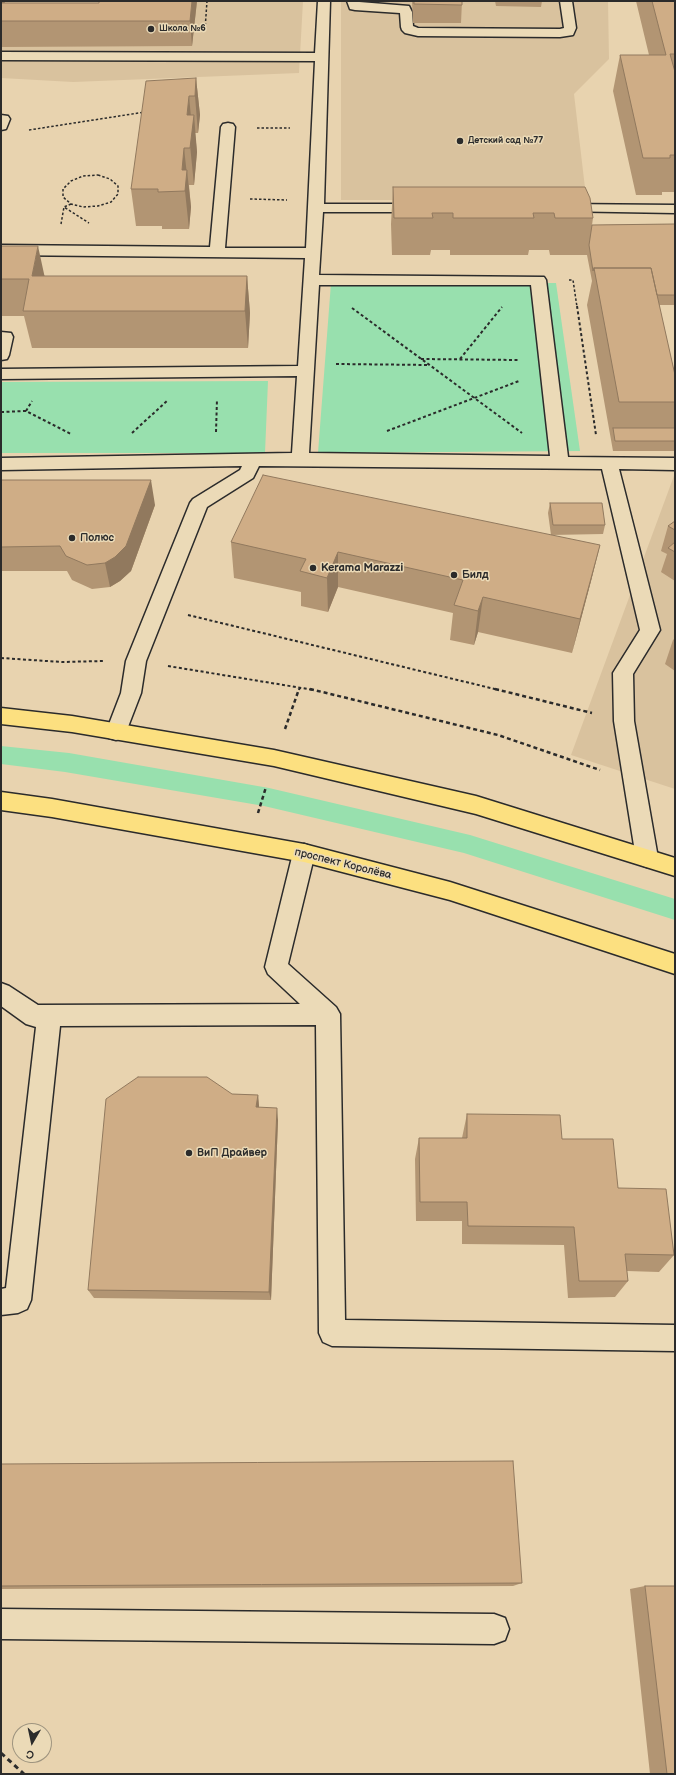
<!DOCTYPE html>
<meta charset="utf-8">
<style>
body{margin:0}
#map{position:relative;width:676px;height:1775px;overflow:hidden;background:#e8d3af;font-family:"Balsamiq Sans",sans-serif}
canvas{display:block}
.frame{position:absolute;inset:0;border:2px solid #2b2b2b;pointer-events:none}
.north{position:absolute;left:12px;top:1723px;width:40px;height:40px;box-sizing:border-box;background:#ebdab7;border:1px solid #9e947f;border-radius:50%;rotate:189deg;font-size:11px;font-weight:700;line-height:16px;text-align:center;color:#2b2b2b}
.north::after{content:'';display:block;margin:auto;width:14px;height:18px;background:#2b2b2b;clip-path:polygon(50% 0,100% 100%,50% 72%,0 100%)}
</style>
<div id="map">
<canvas width="676" height="1775"></canvas>
<div class="frame"></div>
<div class="north">С</div>
</div>
<script>
const context = document.querySelector('canvas').getContext('2d');
context.lineJoin = 'round';
function fill(path, color) { context.fillStyle = color; context.fill(path, 'evenodd'); }
const poly = rows => new Path2D(rows.map(r => 'M' + r).join(''));
function stroke(path, color, width, dash) { context.strokeStyle = color; context.lineWidth = width; context.lineCap = dash ? 'butt' : 'round'; context.setLineDash(dash || []); context.stroke(path); }
function drawText(font, color, halo, rows, align = 'center') {
  context.font = font + ' "Balsamiq Sans",sans-serif'; context.lineWidth = 3; context.setLineDash([]); context.textBaseline = 'middle'; context.strokeStyle = halo; context.fillStyle = color; for (const [text, x, y, turn = 0] of rows) {
    context.save(); context.translate(x, y); context.rotate((+turn || 0) * Math.PI / 180); context.textAlign = isNaN(turn) ? turn : align; if (halo) context.strokeText(text, 0, 0); context.fillText(text, 0, 0); context.restore();
  }
}
fill(poly([
 [1,1,303,1,299,73,73,82,1,78],
 [341,1,608,1,609,59,574,94,585,188,566,200,341,200],
 [675,473,675,789,571,755]
]), '#d9c29e');
fill(poly([
 [331,283,556,283,580,451,318,453],
 [268,381,265,453,1,453,1,382],
 [1,746,69,753,269,788,470,835,675,899,675,920,464,853,264,806,65,772,1,764]
]), '#98e0ae');
const minor = poly([
 [318,1,330,1,324,204,422,204,427,205,429,208,427,211,422,212,323,212,319,275,544,277,546,280,568,457,675,458,675,470,619,469,660,630,633,674,634,721,658,858,655,864,647,867,639,864,636,858,614,721,613,673,640,630,602,469,259,466,253,478,207,507,146,661,141,693,126,732,123,738,116,740,109,738,106,732,121,693,126,661,190,503,193,499,240,470,242,466,1,470,1,458,292,453,297,376,1,379,1,369,298,366,305,258,1,255,1,245,210,247,221,127,223,124,228,123,233,124,235,127,225,248,306,248,315,61,1,60,1,52,315,53,318,1],
 [319,285,531,285,550,456,309,453,319,285],
 [347,1,409,6,412,12,413,26,418,28,560,29,564,28,560,1,572,1,576,28,573,35,560,37,418,36,405,33,402,30,401,27,400,13,355,10,350,9,347,1],
 [1,115,8,116,10,119,6,129,1,130,1,115],
 [562,204,675,205,675,213,557,211,555,208,557,205,562,204],
 [1,332,11,333,13,337,9,355,7,359,1,360,1,332],
 [304,844,312,847,315,853,288,964,336,1007,340,1014,345,1320,675,1325,675,1351,332,1346,323,1342,319,1333,316,1025,60,1026,31,1300,27,1309,18,1313,1,1315,1,1289,6,1288,36,1027,26,1024,1,1006,1,983,9,986,38,1005,300,1004,268,974,265,967,293,853,296,847,304,844],
 [1,1609,494,1614,505,1618,509,1629,505,1640,494,1644,1,1639,1,1609]
]);
const major = poly([
 [1,708,72,716,274,750,476,796,675,858,675,876,476,814,274,766,72,732,1,724,1,708],
 [1,792,52,799,304,844,450,882,675,954,675,974,450,900,304,862,52,817,1,810,1,792]
]);
stroke(minor, '#2b2b2b', 3);
stroke(major, '#2b2b2b', 3);
stroke(poly([
 [205,30,207,1],
 [257,128,290,128],
 [29,130,145,112],
 [98,175,110,179,118,186,118,194,111,202,98,206,83,207,71,204,63,197,63,189,71,181,83,176,98,175],
 [250,199,287,200],
 [71,204,64,207,89,223],
 [61,224,64,207],
 [569,280,573,280,577,307]
]), '#2b2b2b', 1.5, [2.5, 2]);
stroke(poly([
 [577,306,596,435],
 [352,308,522,433],
 [421,359,518,360],
 [460,359,502,307],
 [336,364,429,365],
 [26,411,32,401],
 [1,412,26,411,71,434],
 [387,431,519,381],
 [216,432,217,399],
 [132,433,168,400],
 [188,615,499,690],
 [1,658,62,662,104,661],
 [168,666,314,690],
 [299,690,300,687]
]), '#2b2b2b', 2, [3, 2.5]);
stroke(poly([
 [310,689,498,735,600,770],
 [495,689,592,713],
 [285,729,299,689],
 [258,813,266,787]
]), '#2b2b2b', 2.5, [4, 3]);
stroke(poly([
 [1,1753,24,1774]
]), '#2b2b2b', 3, [5, 4]);
fill(minor, '#ebdab7');
fill(major, '#fce080');
fill(poly([
 [1,1,5,1,5,3,99,3,197,1,192,46,1,47],
 [412,1,462,1,461,23,413,23],
 [495,1,542,1,541,7,496,6],
 [636,1,675,1,675,192,662,192,662,195,636,195,613,91,620,55,649,55],
 [196,78,200,115,198,133,195,133,197,152,194,185,189,185,191,207,189,229,162,229,162,226,136,226,131,189],
 [393,187,593,218,592,225,675,224,675,305,659,305,675,375,675,424,674,428,675,428,675,451,613,451,587,305,592,281,587,255,550,255,549,250,529,250,528,255,450,255,450,250,431,250,430,255,392,255,391,224],
 [1,246,45,276,247,276,250,313,248,348,32,348,24,316,1,316],
 [1,480,155,505,131,571,120,581,110,587,92,589,72,580,67,571,1,571],
 [550,503,605,525,603,534,551,535,548,513],
 [675,521,675,581,661,572,667,554,661,551,668,526],
 [231,542,600,545,591,581,572,653,478,632,474,645,450,640,453,613,338,587,328,612,301,606,301,592,234,578],
 [675,638,675,671,665,664,673,640],
 [232,1094,258,1095,259,1108,278,1120,271,1300,94,1298,88,1290],
 [467,1114,562,1139,618,1188,674,1255,659,1272,627,1271,628,1281,615,1297,568,1298,564,1245,462,1244,462,1221,416,1221,415,1159,419,1138,462,1138],
 [1,1464,522,1583,513,1586,1,1589],
 [645,1586,675,1774,650,1774,630,1589]
]), '#b29573');
fill(poly([
 [1,1,5,1,1,17],
 [192,1,197,1,192,46,190,21],
 [196,78,200,115,198,133,195,96],
 [189,96,192,128,194,115,197,152,194,185,187,115],
 [184,148,187,175,187,170,191,207,189,229,185,191,182,170],
 [38,246,46,283,32,276],
 [247,276,250,313,248,348,245,311],
 [151,480,155,505,131,571,120,581,110,587,105,563],
 [600,545,591,581,572,653,580,619],
 [338,552,338,587,328,612,327,578],
 [483,597,478,632,474,645,478,611],
 [258,1095,259,1106,258,1119,256,1107],
 [277,1108,278,1120,271,1300,269,1292]
]), '#91795e');
const building = poly([
 [99,1,192,1,190,21,1,21,1,3,99,3,99,1],
 [414,1,462,1,462,5,414,4,414,1],
 [652,1,675,1,675,54,670,54,675,72,675,155,670,155,670,158,643,158,620,55,666,55,652,1],
 [196,78,195,96,189,96,187,115,194,115,190,148,184,148,182,170,187,170,185,191,158,192,158,189,131,189,146,81,196,78],
 [393,187,585,187,590,198,593,218,555,218,554,213,533,213,534,218,453,218,453,213,432,213,433,218,394,218,393,187],
 [675,224,675,295,657,295,651,268,594,268,593,271,589,245,592,225,675,224],
 [1,246,38,246,32,276,247,276,245,311,23,311,29,279,1,279,1,246],
 [594,268,651,268,675,375,675,402,619,402,594,268],
 [613,428,675,428,675,441,615,441,613,428],
 [263,475,600,545,580,619,483,597,478,611,454,605,463,580,338,552,327,578,300,571,306,559,231,542,263,475],
 [1,480,151,480,126,546,115,557,105,563,87,565,66,556,60,546,1,547,1,480],
 [550,503,602,503,605,525,553,525,550,503],
 [675,521,675,530,668,526,675,521],
 [675,542,675,552,668,548,675,542],
 [138,1077,207,1077,232,1094,258,1095,256,1107,277,1108,269,1292,88,1290,106,1099,138,1077],
 [467,1114,560,1115,562,1139,613,1139,618,1188,666,1189,674,1255,625,1254,628,1281,579,1281,574,1227,468,1226,467,1202,420,1202,419,1138,467,1138,467,1114],
 [513,1461,522,1583,1,1586,1,1464,513,1461],
 [645,1586,675,1586,675,1774,667,1774,645,1586]
]);
fill(building, '#cfad86');
stroke(building, '#91795e', 1);
for (const [x, y, r, color] of [
 [151,29,4,"#2b2b2b"],
 [460,141,4,"#2b2b2b"],
 [72,538,4,"#2b2b2b"],
 [313,568,4,"#2b2b2b"],
 [454,575,4,"#2b2b2b"],
 [189,1153,4,"#2b2b2b"]
]) { const dot = new Path2D(); dot.arc(x, y, r, 0, 2 * Math.PI); context.fillStyle = color; context.fill(dot); stroke(dot, '#ebdab7', 1.5); }
drawText('bold 9px', '#2b2b2b', '#ebdab7', [
 ["Школа №6",159,29],
 ["Детский сад №77",468,141]
], 'left');
drawText('bold 11px', '#2b2b2b', '#ebdab7', [
 ["Полюс",80,538],
 ["Kerama Marazzi",321,568],
 ["Билд",462,575],
 ["ВиП Драйвер",197,1153]
], 'left');
drawText('11px', '#2b2b2b', '#ebdab7', [
 ["проспект Королёва",343,864,14]
]);
</script>
